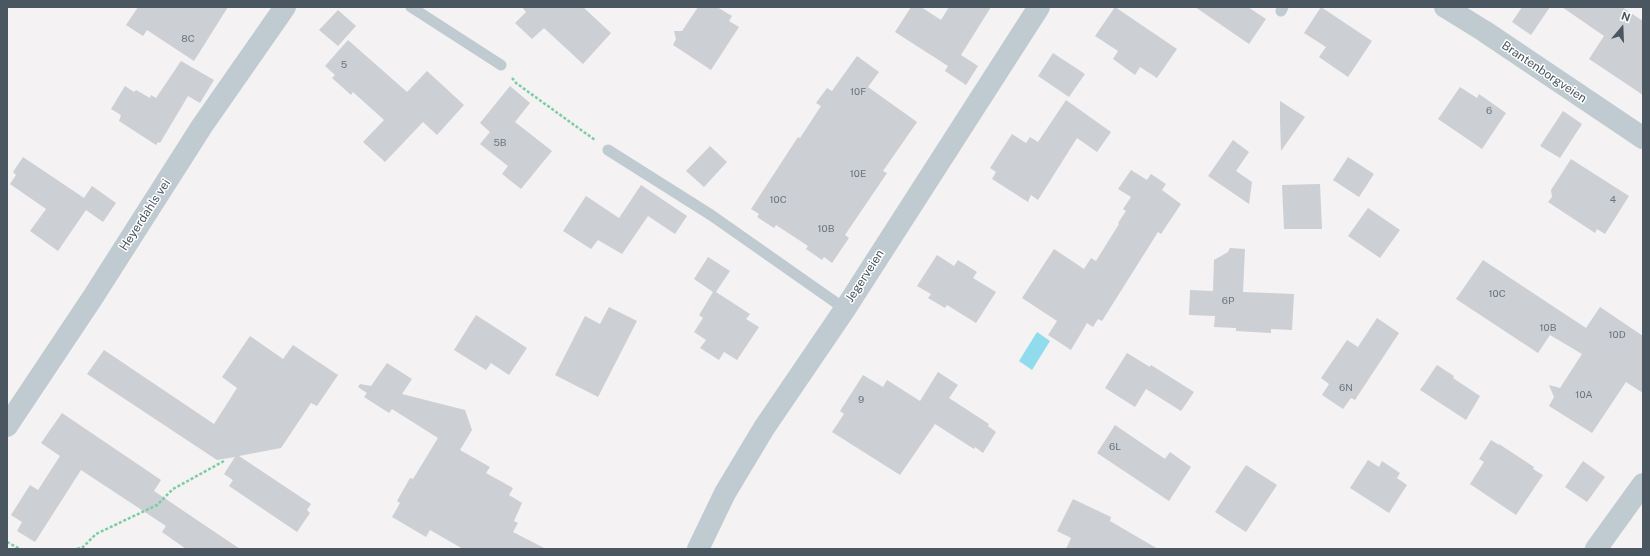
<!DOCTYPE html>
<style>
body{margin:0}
#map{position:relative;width:1650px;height:556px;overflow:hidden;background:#f4f2f2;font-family:"Public Sans",sans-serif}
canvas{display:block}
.frame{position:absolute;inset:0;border:8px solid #4a5660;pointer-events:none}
.north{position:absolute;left:1602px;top:8px;width:40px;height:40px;-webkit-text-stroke:3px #fff;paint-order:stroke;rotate:19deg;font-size:11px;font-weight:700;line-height:16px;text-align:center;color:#4a5660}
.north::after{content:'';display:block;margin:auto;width:14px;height:18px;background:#4a5660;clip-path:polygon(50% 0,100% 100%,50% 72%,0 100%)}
</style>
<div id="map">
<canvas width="1650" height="556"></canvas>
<div class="frame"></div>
<div class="north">N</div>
</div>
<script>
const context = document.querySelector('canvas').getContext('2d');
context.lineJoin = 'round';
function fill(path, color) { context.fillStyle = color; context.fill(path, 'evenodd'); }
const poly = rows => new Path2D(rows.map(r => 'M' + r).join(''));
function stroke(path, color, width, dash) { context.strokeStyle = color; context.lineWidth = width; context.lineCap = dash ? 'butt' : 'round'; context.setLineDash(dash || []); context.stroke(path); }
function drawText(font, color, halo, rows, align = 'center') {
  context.font = font + ' "Public Sans",sans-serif'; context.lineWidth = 3; context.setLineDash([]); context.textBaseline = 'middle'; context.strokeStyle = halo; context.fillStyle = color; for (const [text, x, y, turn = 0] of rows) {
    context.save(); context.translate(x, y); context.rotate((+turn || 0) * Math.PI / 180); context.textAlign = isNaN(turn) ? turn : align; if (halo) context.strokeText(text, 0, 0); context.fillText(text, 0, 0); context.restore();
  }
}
fill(poly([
 [1037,332,1050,341,1032,370,1019,361]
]), '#90dcec');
fill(poly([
 [138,7,228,7,194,61,147,30,143,36,126,25],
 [522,7,583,7,611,33,583,64,544,28,532,39,515,23,526,12],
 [698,7,717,7,732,16,729,21,739,27,711,70,673,45,676,39,674,31,682,31],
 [911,7,921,7,941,20,949,7,991,7,961,55,978,66,966,85,945,71,948,66,895,32],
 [1115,7,1177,49,1157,78,1140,67,1135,75,1113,59,1118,51,1095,36],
 [1195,7,1248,7,1266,19,1249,44],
 [1321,7,1372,41,1348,77,1319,57,1326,47,1304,33],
 [1522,7,1550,7,1531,35,1512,22],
 [1562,7,1622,7,1643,21,1643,95,1589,59,1604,36],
 [338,10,356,26,338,46,319,30],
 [348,40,407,92,427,71,464,105,437,135,423,122,385,162,363,142,384,120,353,92,351,95,332,78,335,75,325,66],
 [1053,53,1085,74,1069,97,1038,76],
 [857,56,879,72,868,87,917,122,883,171,887,173,845,235,849,238,832,263,824,257,822,260,806,249,808,246,776,225,774,228,757,217,759,214,751,209,798,137,800,138,821,106,816,103,827,88,832,91],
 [181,61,214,80,200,103,188,96,160,143,158,142,156,145,119,121,121,115,111,109,125,86,134,92,136,90,150,98,151,95,156,98],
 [510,86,530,103,515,122,552,151,521,189,502,174,508,166,480,144,490,132,480,123],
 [1460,87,1477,98,1479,94,1506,113,1482,149,1438,119],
 [1066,100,1111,132,1097,152,1077,138,1038,200,1031,195,1028,202,992,179,996,172,990,168,1012,134,1026,143,1030,137,1038,142],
 [1280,101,1305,117,1281,151,1280,120],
 [1563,111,1582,124,1560,158,1540,146],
 [1233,140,1249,152,1236,171,1252,182,1249,204,1208,176],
 [710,146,727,162,704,187,686,171],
 [23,157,84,198,92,186,116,203,103,222,86,210,58,251,30,231,46,209,10,184,16,175,13,172],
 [1348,157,1374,174,1359,197,1333,180],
 [1571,159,1629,196,1605,234,1597,229,1595,233,1548,202,1552,197,1551,190],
 [1131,170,1147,180,1151,174,1166,184,1162,190,1181,204,1161,234,1158,232,1102,321,1098,319,1093,327,1087,323,1071,350,1048,335,1057,321,1022,298,1054,249,1084,269,1091,258,1096,261,1119,224,1118,223,1126,211,1123,209,1131,197,1118,189],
 [1320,184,1322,229,1284,229,1282,185],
 [641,185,687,216,675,234,648,216,622,254,598,240,591,249,563,231,586,196,619,218],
 [1368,208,1400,230,1380,258,1348,236],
 [1230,248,1245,249,1243,292,1294,294,1292,330,1271,329,1271,333,1236,331,1236,328,1214,327,1215,316,1189,315,1190,290,1213,291,1214,260,1228,252],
 [937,255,954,266,958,260,977,272,973,278,996,292,976,323,947,305,945,308,928,298,931,294,917,286],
 [708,257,730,271,716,292,750,314,746,319,759,327,737,360,724,352,719,360,700,348,706,340,694,332,703,318,699,315,713,292,694,279],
 [1483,260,1586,328,1600,307,1643,336,1643,393,1626,382,1592,433,1549,406,1554,397,1549,385,1560,388,1582,354,1550,335,1538,353,1456,299],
 [609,307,637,321,598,397,555,375,585,316,600,324],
 [476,315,527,348,509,375,491,363,486,370,454,350],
 [1377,318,1399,333,1355,400,1351,398,1343,409,1322,395,1329,384,1321,378,1347,340,1358,347],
 [250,336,283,359,293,345,338,375,317,406,311,403,281,448,239,456,311,504,307,510,310,513,297,532,229,486,233,480,224,474,235,457,217,460,87,374,104,350,214,424,237,388,222,377],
 [1127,353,1150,367,1151,365,1194,392,1181,411,1146,389,1135,407,1105,388],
 [387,363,412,379,402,394,465,410,472,430,460,450,490,467,486,473,513,488,509,495,522,503,514,521,518,523,513,532,546,549,463,549,430,530,426,537,392,517,400,503,397,501,410,478,413,479,438,438,392,409,389,413,364,397,367,393,358,387,360,384,371,386],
 [1437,365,1454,376,1453,378,1480,396,1466,420,1420,390],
 [938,372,958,385,949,398,989,424,988,426,996,432,983,453,975,447,974,449,935,424,900,475,832,432,844,414,840,411,863,375,883,387,887,380,920,401],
 [62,413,161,480,154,491,240,549,186,549,162,532,166,526,81,470,35,542,17,531,22,522,11,515,30,485,38,490,60,456,41,443],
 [1115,425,1165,459,1170,452,1191,467,1169,501,1097,453],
 [1491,440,1499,445,1499,444,1534,467,1533,469,1543,475,1516,515,1470,484,1484,462,1479,459],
 [1368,460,1379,467,1382,461,1400,473,1397,478,1407,485,1389,513,1350,488],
 [1583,461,1605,477,1587,502,1565,487],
 [1246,465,1277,485,1246,532,1215,512],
 [1073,499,1111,517,1110,521,1158,549,1066,549,1071,538,1057,531]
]), '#cccfd4');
stroke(poly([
 [512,78,516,83,595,140],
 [7,542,20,549],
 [77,549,83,547,96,534,157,505,173,489,224,461]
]), '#7acea2', 2.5, [3, 2]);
stroke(poly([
 [411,7,501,65],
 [1281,11,1283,7],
 [608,150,711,215,845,309]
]), '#c0cad1', 11);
stroke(poly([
 [1445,7,1484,31,1643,138],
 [7,426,93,297,202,126,285,7],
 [698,549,725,493,764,428,845,309,1039,7]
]), '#c0cad1', 22);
stroke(poly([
 [1596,549,1643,484]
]), '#c0cad1', 22);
drawText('10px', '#6a747d', null, [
 ["8C",188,39],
 ["5",344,65],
 ["10F",858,92],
 ["6",1489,111],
 ["5B",500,143],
 ["10E",858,174],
 ["10C",778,200],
 ["4",1613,200],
 ["10B",826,229],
 ["10C",1497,294],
 ["6P",1228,301],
 ["10B",1548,328],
 ["10D",1617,335],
 ["6N",1346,388],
 ["10A",1584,395],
 ["9",861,400],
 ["6L",1115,447]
]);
drawText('12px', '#4a5660', '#fff', [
 ["Brantenborgveien",1544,72,34],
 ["Heyerdahls vei",145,215,-57],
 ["Jegerveien",865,276,-57]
]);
</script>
